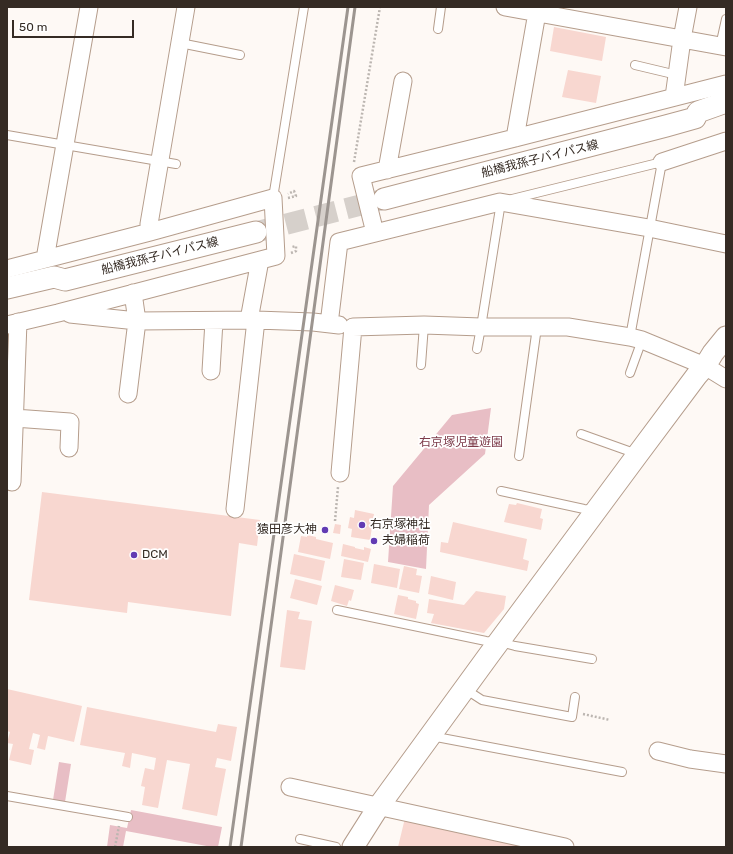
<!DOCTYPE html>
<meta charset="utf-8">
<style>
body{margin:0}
#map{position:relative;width:733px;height:854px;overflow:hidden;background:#fef9f5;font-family:Rubik,sans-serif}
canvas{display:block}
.frame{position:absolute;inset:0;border:8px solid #352b24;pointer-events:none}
.scale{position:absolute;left:12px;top:20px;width:122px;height:18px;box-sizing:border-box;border:2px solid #352b24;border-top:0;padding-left:5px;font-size:12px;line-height:14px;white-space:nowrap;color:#352b24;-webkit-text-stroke:3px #fff;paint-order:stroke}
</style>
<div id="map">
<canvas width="733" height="854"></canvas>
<div class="frame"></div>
<div class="scale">50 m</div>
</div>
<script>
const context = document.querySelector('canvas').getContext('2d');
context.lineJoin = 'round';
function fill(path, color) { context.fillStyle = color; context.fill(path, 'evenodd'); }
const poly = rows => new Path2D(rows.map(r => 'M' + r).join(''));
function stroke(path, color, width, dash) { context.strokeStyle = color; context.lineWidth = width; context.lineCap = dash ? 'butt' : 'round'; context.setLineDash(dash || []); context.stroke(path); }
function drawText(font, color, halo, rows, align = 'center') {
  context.font = font + ' Rubik,"Noto Sans JP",sans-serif'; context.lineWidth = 3.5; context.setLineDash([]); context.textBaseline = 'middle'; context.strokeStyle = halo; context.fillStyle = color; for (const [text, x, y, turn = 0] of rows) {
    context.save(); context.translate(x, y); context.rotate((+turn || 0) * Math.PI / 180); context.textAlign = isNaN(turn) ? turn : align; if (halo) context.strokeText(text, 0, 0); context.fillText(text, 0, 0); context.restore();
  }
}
fill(poly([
 [491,408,485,454,429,505,426,569,388,562,393,486,452,415],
 [59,762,71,764,65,802,53,800],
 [131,810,222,827,218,847,212,847,126,831,123,847,107,847,110,825,127,828]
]), '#e8bec5');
fill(poly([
 [554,27,606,37,602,61,550,51],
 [568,70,601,76,596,103,562,97],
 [42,492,260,520,257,546,239,543,231,616,128,602,127,613,29,600],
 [517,503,542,509,540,518,543,519,541,530,504,522,509,504,516,505],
 [355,510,374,514,370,540,351,537,352,529,348,528,350,517,354,518],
 [453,522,527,539,523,559,529,561,527,571,440,552,441,542,448,543],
 [335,524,341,525,340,534,333,533],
 [307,535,316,537,316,539,333,543,330,559,298,552,301,536,307,537],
 [343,544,355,547,355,548,364,550,364,547,371,549,368,562,341,556],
 [294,554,325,561,321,581,290,574],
 [344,559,364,563,361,580,341,577],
 [374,564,400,569,397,588,371,583],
 [404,566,417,569,416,575,422,576,419,593,399,589],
 [431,576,456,582,453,600,428,594],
 [295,579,322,586,317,605,290,598],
 [335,585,354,590,351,601,349,600,347,606,331,601],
 [476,591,506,596,504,609,484,633,431,623,434,614,427,613,429,599,464,605],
 [398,595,408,597,408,599,416,601,416,603,419,604,416,619,394,614],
 [287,610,300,612,298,619,312,621,305,670,280,667],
 [7,689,82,706,74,742,48,736,45,750,37,748,40,735,33,733,29,749,34,750,31,765,9,760,13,744,7,743,10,732,7,731],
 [87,707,216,732,218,724,237,727,231,761,217,758,215,767,226,769,217,816,182,809,190,764,167,760,158,808,142,805,145,787,141,786,145,768,154,770,156,758,132,753,130,768,122,766,125,753,80,745],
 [405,818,523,846,523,847,398,847]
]), '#f8d7d0');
stroke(poly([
 [256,232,384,199]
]), '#d6d0cb', 21, [21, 10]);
const service = poly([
 [438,29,441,7],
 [180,43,240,55],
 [720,46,726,19],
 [635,65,677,75],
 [7,135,176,164],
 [273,198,304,7],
 [512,199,662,162,630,337],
 [477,349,481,327,501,202],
 [421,365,424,325],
 [630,373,642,340],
 [581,434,637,454],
 [519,456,537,327],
 [501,491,584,509,594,510],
 [337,610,486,641,500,642,515,646,592,659],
 [465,689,482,700,572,717,575,697],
 [431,736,622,772],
 [7,796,128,817],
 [300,839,336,847]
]);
const minor = poly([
 [505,7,726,47],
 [674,97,682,39,688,7],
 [515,138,538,7],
 [662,162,726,141],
 [387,170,403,81],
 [150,232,149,224,186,7],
 [375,233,361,176,515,138,726,84],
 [45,259,89,7],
 [7,269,150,232,273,198,276,256,58,313,7,325],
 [70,314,137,321,256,320,313,322,339,325],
 [249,320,260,260],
 [329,324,339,242,500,202,649,228,726,244],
 [211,371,214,321],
 [128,394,137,321,133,293],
 [14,418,70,422,69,448],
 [340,473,353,327,424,325,481,327,568,327,630,337,642,340,705,366,726,379],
 [12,482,18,322],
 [235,509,256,320],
 [658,751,690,759,726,764],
 [290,787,565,847]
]);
const tertiary = poly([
 [384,199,666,126,695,118,698,112,726,102],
 [7,288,54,277,65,280,256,232],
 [353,847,379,806,489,655,638,454,697,375,705,366,713,353,726,337]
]);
stroke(service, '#b59d8c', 10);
stroke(minor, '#b59d8c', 19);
stroke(tertiary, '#b59d8c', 23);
stroke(poly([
 [354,162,380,7],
 [288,198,296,196,294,191,288,194],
 [291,253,296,251,296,246,292,247],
 [335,521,338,487],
 [583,714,610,720],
 [115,847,119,826]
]), '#bcb6b1', 2.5, [2, 2]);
stroke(service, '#fff', 8);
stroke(minor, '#fff', 17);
stroke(tertiary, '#fff', 21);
stroke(poly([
 [230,847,348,7],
 [241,847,355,7]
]), '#9c9590', 3);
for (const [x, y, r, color] of [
 [362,525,4,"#623bb3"],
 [325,530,4,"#623bb3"],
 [374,541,4,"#623bb3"],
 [134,555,4,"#623bb3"]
]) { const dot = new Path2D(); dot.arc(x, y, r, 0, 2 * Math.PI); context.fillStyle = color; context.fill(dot); stroke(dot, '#fff', 1.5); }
drawText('12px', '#352b24', '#fff', [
 ["船橋我孫子バイパス線",540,159,-14],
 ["船橋我孫子バイパス線",160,256,-14]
]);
drawText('12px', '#7d3b4a', '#fff', [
 ["右京塚児童遊園",461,443]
]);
drawText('12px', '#352b24', '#fff', [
 ["右京塚神社",370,525],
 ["猿田彦大神",317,530,"right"],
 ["夫婦稲荷",382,541],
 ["DCM",142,555]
], 'left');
</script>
